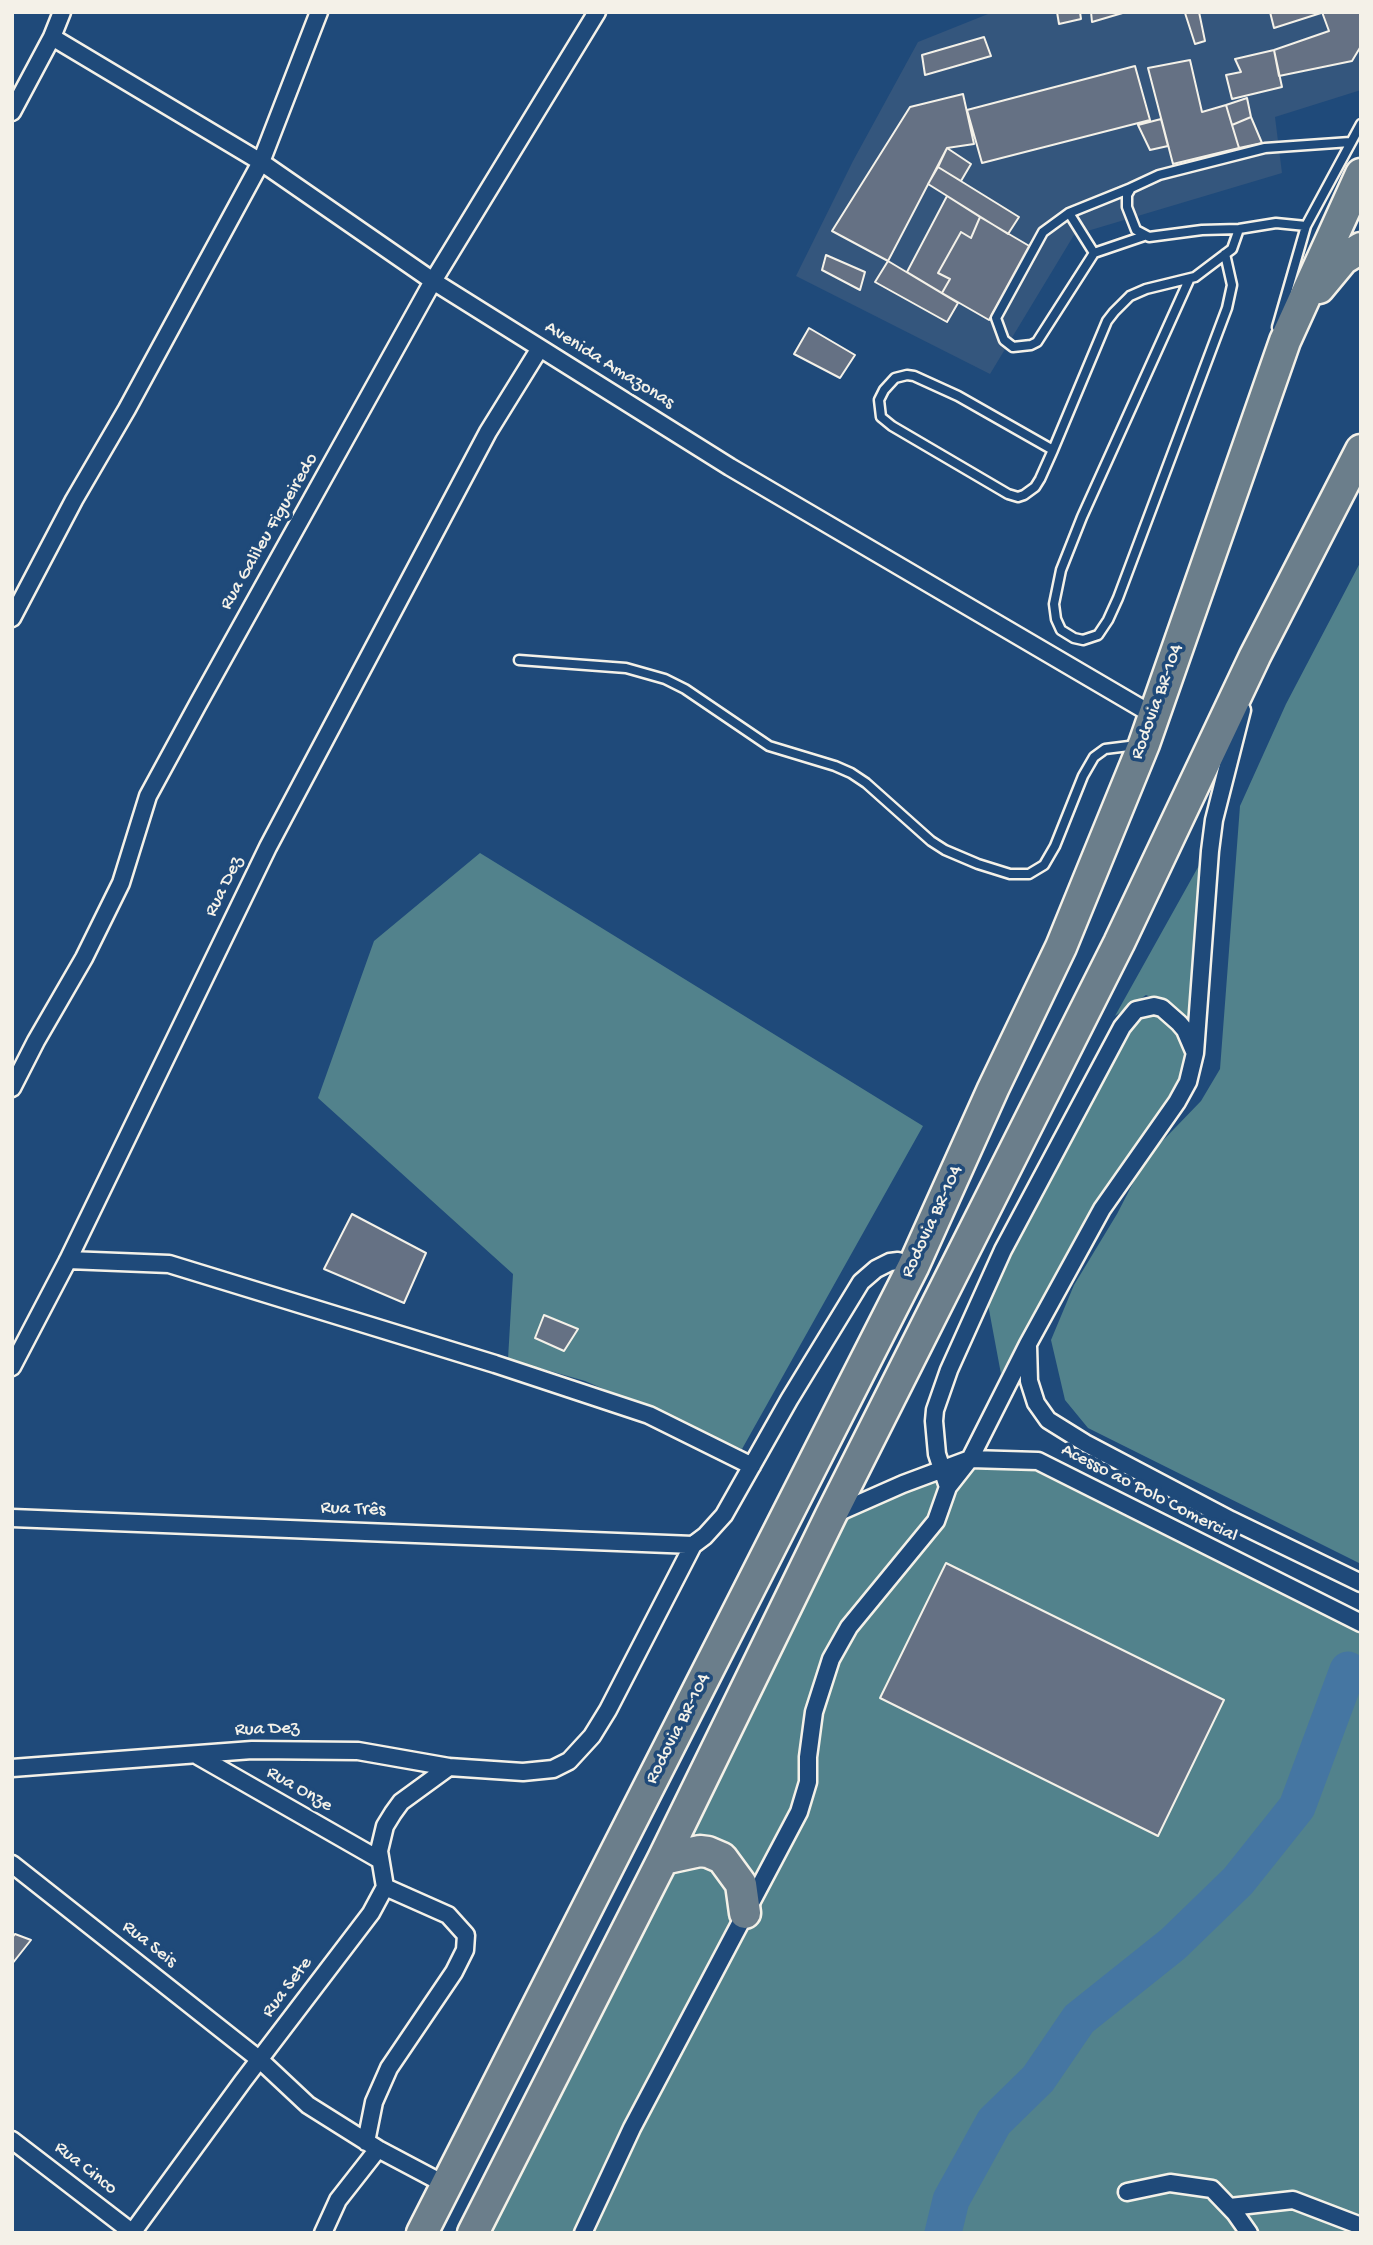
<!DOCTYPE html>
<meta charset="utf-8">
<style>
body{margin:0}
#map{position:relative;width:1373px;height:2245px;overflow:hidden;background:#1f4a7a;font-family:"Gochi Hand",sans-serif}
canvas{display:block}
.frame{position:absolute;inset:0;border:14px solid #f4f1e8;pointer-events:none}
</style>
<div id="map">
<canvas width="1373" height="2245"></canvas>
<div class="frame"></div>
</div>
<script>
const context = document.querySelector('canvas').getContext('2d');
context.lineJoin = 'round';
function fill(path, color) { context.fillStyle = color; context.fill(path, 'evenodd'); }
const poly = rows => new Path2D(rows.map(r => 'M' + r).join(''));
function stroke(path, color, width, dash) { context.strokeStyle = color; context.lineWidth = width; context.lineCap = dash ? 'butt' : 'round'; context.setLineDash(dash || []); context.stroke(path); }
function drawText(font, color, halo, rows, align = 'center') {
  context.font = font + ' "Gochi Hand",sans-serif'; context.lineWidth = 7; context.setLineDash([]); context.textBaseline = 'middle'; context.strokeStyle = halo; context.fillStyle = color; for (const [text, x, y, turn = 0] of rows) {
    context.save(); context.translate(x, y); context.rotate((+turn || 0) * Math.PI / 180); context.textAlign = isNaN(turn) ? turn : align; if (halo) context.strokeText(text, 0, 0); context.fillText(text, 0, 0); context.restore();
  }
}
fill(poly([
 [993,12,1361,12,1361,90,1275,117,1282,173,1074,235,990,374,796,276,853,161,918,42]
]), '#34567d');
fill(poly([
 [1361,561,1361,1564,1088,1428,1065,1400,1051,1340,1074,1285,1117,1214,1146,1158,1201,1101,1220,1069,1240,806,1286,704],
 [480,853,923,1126,742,1449,585,1381,508,1359,513,1274,318,1098,374,941],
 [1202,860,1192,1023,1172,1007,1146,995,1115,1016],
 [1147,1013,1162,1016,1177,1028,1187,1049,1182,1076,1121,1167,1001,1374,987,1299,1130,1023],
 [1038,1466,1361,1625,1361,2233,480,2233,839,1522,946,1470]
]), '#52828c');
stroke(poly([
 [943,2233,951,2200,994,2122,1038,2079,1079,2019,1173,1944,1238,1881,1297,1807,1348,1670]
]), '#4576a2', 37);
const building = poly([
 [1057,12,1080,12,1081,19,1059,24,1057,12],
 [1091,12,1126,12,1092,22,1091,12],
 [1199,12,1205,41,1195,44,1185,13,1199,12],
 [1270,12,1321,12,1321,13,1274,28,1270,12],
 [1322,12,1361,12,1361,46,1352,61,1279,76,1274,50,1329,31,1322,12],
 [984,37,991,56,925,75,922,55,984,37],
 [1274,50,1282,87,1232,99,1226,75,1241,72,1235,59,1274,50],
 [1190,60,1202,112,1226,105,1239,148,1173,164,1148,68,1190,60],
 [1135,66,1150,120,982,163,967,110,1135,66],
 [963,94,974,144,947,148,888,261,832,231,910,107,963,94],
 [1247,98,1251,117,1232,125,1226,105,1247,98],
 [1251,117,1262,143,1239,148,1232,125,1251,117],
 [1161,119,1168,146,1150,150,1138,125,1161,119],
 [947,148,971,164,961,181,938,167,947,148],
 [938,167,1019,217,1008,234,928,184,938,167],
 [947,196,980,217,971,238,961,232,938,273,950,279,942,293,907,272,947,196],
 [980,217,1031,247,989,320,942,293,950,279,938,273,961,232,971,238,980,217],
 [826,255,865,272,860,290,822,270,826,255],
 [888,261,958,303,947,322,875,282,888,261],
 [809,328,855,355,840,378,794,354,809,328],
 [352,1214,426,1253,404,1303,324,1269,352,1214],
 [544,1315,578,1329,564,1351,535,1338,544,1315],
 [946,1563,1224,1700,1158,1836,880,1698,946,1563],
 [15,1934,31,1940,12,1964,12,1938,15,1934]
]);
fill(building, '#657184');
stroke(building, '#f4f1e8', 2);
const lane = poly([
 [1131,188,1069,213,1043,232,996,318,1004,340,1013,347,1031,345,1037,342,1094,253,1144,236],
 [1069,213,1094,253],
 [1306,226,1276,223,1239,229,1202,230,1149,237,1136,230,1127,207,1127,195,1131,188,1159,175,1265,148,1350,142],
 [1189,280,1082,517,1061,570,1054,604,1056,619,1061,630,1074,638,1083,640,1098,635,1108,620,1118,598,1227,308,1232,285,1225,254],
 [1277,327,1306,226,1361,124],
 [1053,450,958,396,914,376,907,375,895,378,884,390,879,400,881,417,892,426,1008,494,1018,497,1024,495,1035,487,1040,479,1053,450,1107,321,1114,312,1130,296,1146,289,1195,277,1232,249,1239,229],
 [519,660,626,668,665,679,685,689,769,746,835,766,851,773,866,783,931,841,945,850,978,864,1010,874,1029,874,1044,865,1055,846,1083,776,1094,757,1105,749,1137,745]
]);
const street = poly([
 [52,37,261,162,433,281,730,467,1153,715],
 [12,112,52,37,62,12],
 [12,618,74,500,127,409,261,162,319,12],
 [12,1088,36,1041,84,958,121,883,148,796,198,704,433,281,597,12],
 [68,1260,169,1264,495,1364,649,1415,752,1466],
 [1028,1346,1029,1381,1036,1403,1048,1420,1085,1443,1231,1520,1361,1583],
 [12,1367,68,1260,268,847,488,432,540,348],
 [948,1487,937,1454,934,1421,935,1410,949,1370,1003,1250,1122,1027,1136,1010,1154,1006,1162,1008,1179,1023,1185,1030,1194,1051],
 [835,1514,903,1484,970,1459,1038,1461,1361,1623],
 [12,1518,693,1545],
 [198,1756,380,1860],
 [12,1768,252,1750,358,1751,449,1767,523,1772,553,1769,569,1761,592,1736,608,1710,693,1545,705,1536,724,1515,789,1400,861,1282,876,1269,890,1262,898,1261,913,1267],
 [12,1864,260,2060,308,2105,378,2149,446,2185],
 [12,2140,133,2233],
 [366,2142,374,2102,389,2068,454,1972,465,1950,466,1935,448,1915,385,1887],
 [1127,2192,1170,2183,1212,2189,1235,2213,1249,2233],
 [1230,2207,1293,2200,1361,2226],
 [132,2233,243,2081,371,1913,385,1887,379,1851,385,1826,393,1813,401,1802,449,1767],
 [323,2233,338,2200,378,2149],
 [583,2233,632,2128,799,1812,808,1782,808,1757,814,1712,831,1659,849,1627,936,1521,948,1487,970,1459,1028,1344,1102,1209,1177,1102,1188,1082,1195,1053,1210,851,1214,820,1242,710]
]);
const highway = poly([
 [1319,288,1343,259,1361,248],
 [663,1859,700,1851,708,1852,722,1858,741,1884,745,1913],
 [422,2233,913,1267,993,1089,1061,947,1144,744,1285,341,1361,174],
 [473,2233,663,1859,831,1515,1119,943,1255,656,1361,450]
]);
stroke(lane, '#f4f1e8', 13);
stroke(street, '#f4f1e8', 21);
stroke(highway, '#f4f1e8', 35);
stroke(lane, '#1f4a7a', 8);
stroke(street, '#1f4a7a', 16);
stroke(highway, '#6b7e8b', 30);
drawText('19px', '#f4f1e8', '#1f4a7a', [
 ["Avenida Amazonas",609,366,32],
 ["Rua Galileu Figueiredo",270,532,-60],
 ["Rodovia BR-104",1158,702,-70],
 ["Rua Dez",225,887,-64],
 ["Rodovia BR-104",933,1222,-65],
 ["Acesso ao Polo Comercial",1149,1494,27],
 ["Rua Três",353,1510,2],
 ["Rodovia BR-104",679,1729,-63],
 ["Rua Dez",267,1730,-2],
 ["Rua Onze",299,1790,30],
 ["Rua Seis",149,1945,38],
 ["Rua Sete",288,1988,-53],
 ["Rua Cinco",85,2169,38]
]);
</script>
